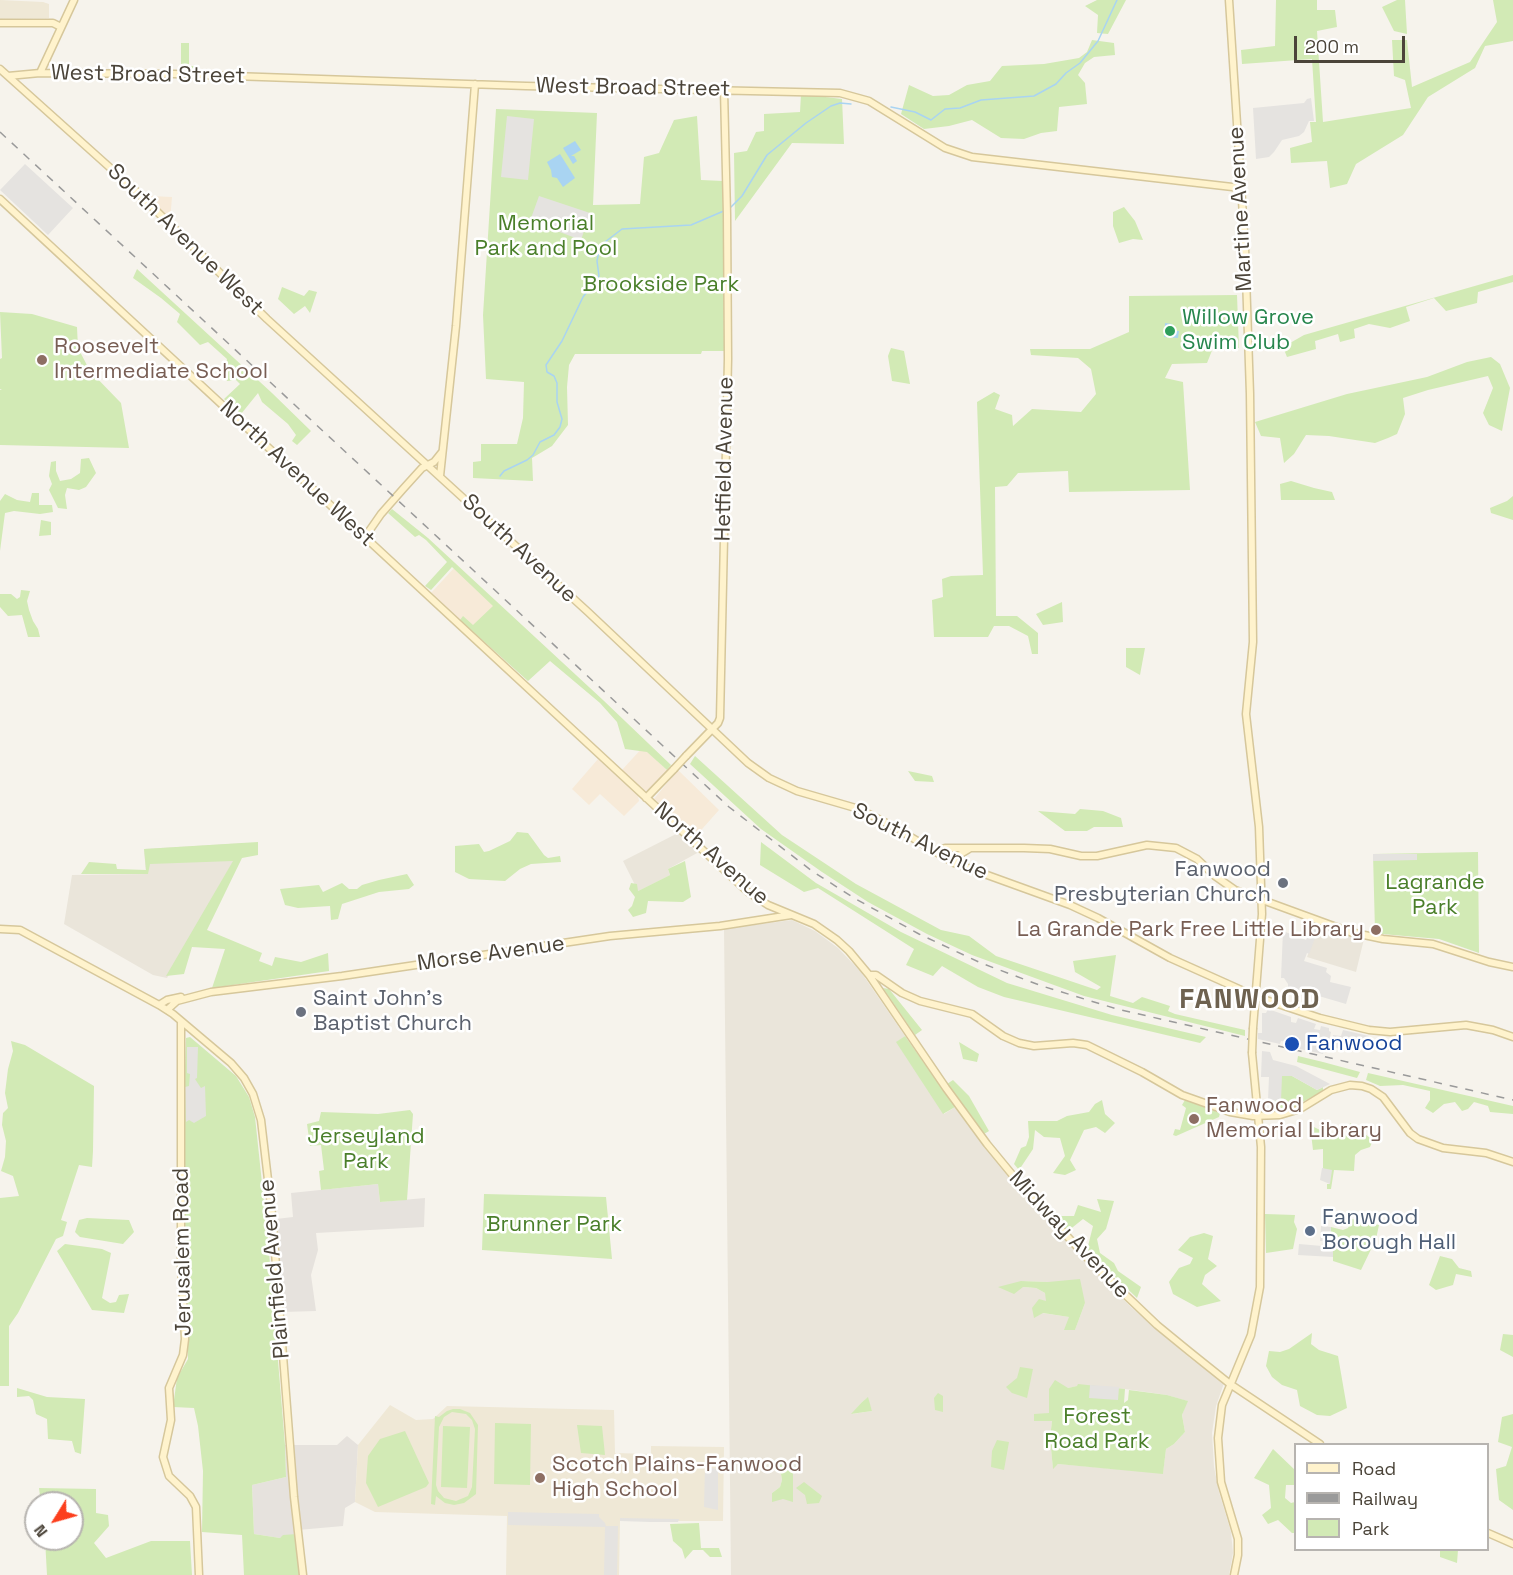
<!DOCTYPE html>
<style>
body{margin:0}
#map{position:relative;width:1513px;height:1575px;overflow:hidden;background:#f6f3ec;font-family:"Space Grotesk",sans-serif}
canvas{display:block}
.legend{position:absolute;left:1294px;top:1443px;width:195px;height:108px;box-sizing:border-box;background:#fff;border:2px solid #b7b4b0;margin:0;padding:8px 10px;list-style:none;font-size:18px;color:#4b4439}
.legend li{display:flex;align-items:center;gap:12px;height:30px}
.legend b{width:30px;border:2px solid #b7b4b0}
.north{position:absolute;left:24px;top:1491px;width:60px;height:60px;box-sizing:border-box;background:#fff;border:2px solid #b7b4b0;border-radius:50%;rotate:233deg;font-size:16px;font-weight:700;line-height:24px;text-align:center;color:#4b4439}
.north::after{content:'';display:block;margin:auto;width:21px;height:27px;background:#fc3f1d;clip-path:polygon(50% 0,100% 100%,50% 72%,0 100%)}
.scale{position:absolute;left:1294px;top:36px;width:111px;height:27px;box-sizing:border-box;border:3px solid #4b4439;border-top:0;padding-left:8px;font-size:18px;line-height:21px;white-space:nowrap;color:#4b4439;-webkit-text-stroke:4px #fff;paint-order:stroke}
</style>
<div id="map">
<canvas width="1513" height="1575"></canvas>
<ul class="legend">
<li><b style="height:8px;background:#fff3cd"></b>Road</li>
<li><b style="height:8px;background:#9a9a9a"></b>Railway</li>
<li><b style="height:16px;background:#d2eab5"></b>Park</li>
</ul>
<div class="north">N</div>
<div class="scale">200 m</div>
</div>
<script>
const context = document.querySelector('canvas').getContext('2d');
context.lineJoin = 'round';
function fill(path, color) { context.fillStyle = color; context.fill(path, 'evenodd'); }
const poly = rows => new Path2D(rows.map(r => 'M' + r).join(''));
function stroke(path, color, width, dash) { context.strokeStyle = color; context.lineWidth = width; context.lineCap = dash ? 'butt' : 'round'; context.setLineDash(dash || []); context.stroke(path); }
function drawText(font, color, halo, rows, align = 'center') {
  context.font = font + ' "Space Grotesk",sans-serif'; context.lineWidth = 5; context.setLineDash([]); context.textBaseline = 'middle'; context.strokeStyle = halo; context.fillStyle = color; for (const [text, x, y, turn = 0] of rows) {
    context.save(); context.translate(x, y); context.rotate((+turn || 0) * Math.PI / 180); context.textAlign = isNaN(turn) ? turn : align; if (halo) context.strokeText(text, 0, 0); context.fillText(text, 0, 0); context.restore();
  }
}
fill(poly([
 [678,833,699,852,668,869,670,875,638,891,623,861],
 [244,843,167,978,153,975,64,924,72,875,146,874,144,849],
 [792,920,815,931,838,948,861,972,905,1036,897,1042,944,1114,955,1107,1023,1193,1075,1251,1131,1307,1190,1358,1224,1383,1216,1406,1212,1433,1214,1467,1219,1492,1231,1532,1233,1553,1229,1575,731,1575,724,929],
 [1021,1281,1048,1282,1085,1303,1075,1330,1069,1317,1042,1313,1047,1298,1045,1293,1036,1288,1023,1287],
 [1078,1386,1125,1389,1167,1395,1187,1401,1182,1415,1185,1432,1174,1444,1166,1449,1163,1473,1058,1464,1053,1468,1050,1438,1052,1421,1034,1414,1049,1414,1068,1388],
 [867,1398,872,1411,852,1414,862,1402],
 [793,1468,772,1501,772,1493,780,1487,782,1480,781,1474,776,1471],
 [1320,923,1364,939,1356,972,1307,957]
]), '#eae5da');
fill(poly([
 [151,196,172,197,170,221,148,202],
 [455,567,495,605,471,630,431,593],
 [643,747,667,770,648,790,645,791,622,770],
 [598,759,638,796,639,801,624,816,600,794,589,805,572,789],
 [678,770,719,810,695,837,654,799]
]), '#f7ead8');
fill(poly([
 [378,1184,380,1202,425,1198,424,1227,316,1233,318,1250,311,1275,316,1311,283,1312,276,1219,293,1217,291,1193],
 [347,1436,358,1445,355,1502,345,1508,343,1526,298,1530,297,1534,280,1538,254,1534,252,1485,286,1477,285,1445,337,1445]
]), '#e6e2dd');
fill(poly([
 [0,0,43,2,49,4,49,18,0,19],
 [390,1405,416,1420,433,1419,447,1406,614,1410,615,1453,651,1454,651,1446,724,1447,723,1521,620,1521,619,1575,506,1575,507,1516,375,1512,355,1502,358,1445]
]), '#efe8d6');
fill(poly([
 [1097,0,1126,0,1108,34,1097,33,1098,15,1085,6],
 [1276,0,1317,0,1317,10,1335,10,1337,27,1317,31,1323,122,1411,108,1405,80,1394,76,1392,40,1407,40,1412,87,1470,62,1497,22,1493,0,1513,0,1513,41,1485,46,1475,68,1428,97,1403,135,1356,164,1347,184,1330,188,1327,161,1291,163,1290,148,1312,142,1310,122,1316,122,1312,59,1242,64,1241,50,1275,46],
 [1397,0,1405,0,1407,34,1394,31,1382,7],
 [1092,40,1114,43,1115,55,1094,57,1085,63,1078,75,1085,83,1087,104,1059,107,1057,131,1041,133,1024,139,1001,138,972,120,949,126,924,129,901,114,909,85,933,96,949,95,967,85,990,81,1002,66,1044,64,1079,58,1087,52],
 [181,43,189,43,189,66,194,66,194,70,181,70],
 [801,94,842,99,844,144,792,143,735,221,734,153,747,151,756,132,764,131,764,114,800,112],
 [496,109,597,113,593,205,640,204,644,157,659,153,674,120,697,116,701,180,723,181,724,351,702,351,701,354,575,354,569,365,567,387,568,425,552,446,532,458,533,481,473,478,473,462,481,461,481,444,517,444,523,418,524,382,486,379,483,315],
 [1124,207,1135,221,1143,240,1133,239,1119,243,1113,226,1113,212],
 [137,269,272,393,311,431,297,445,292,441,296,435,288,424,262,402,258,393,241,414,224,399,240,384,236,380,227,381,224,374,227,359,208,342,200,345,177,322,180,314,161,298,133,278],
 [1513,275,1513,282,1478,292,1477,303,1446,311,1434,298,1406,307,1410,321,1390,328,1369,324,1354,329,1355,338,1340,342,1338,334,1315,341,1316,349,1287,357,1283,347,1304,335],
 [282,287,304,296,309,290,317,292,310,313,305,306,294,314,278,299],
 [1237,295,1239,348,1213,348,1207,363,1172,364,1165,378,1183,382,1190,490,1069,492,1068,471,1018,473,1007,486,995,487,996,616,1017,616,1038,633,1038,654,1032,654,1028,636,1009,626,994,626,988,637,934,637,932,600,943,597,942,579,951,576,983,575,977,402,994,392,1000,395,995,409,1012,415,1013,426,1032,409,1081,412,1096,394,1091,369,1078,358,1031,355,1030,349,1090,349,1129,332,1129,296],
 [0,312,32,314,77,327,78,348,90,371,121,403,129,448,0,445,0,390,2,389,0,389,0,359,2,358],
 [891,348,904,351,910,384,892,381,888,356],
 [1491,357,1500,364,1510,388,1502,431,1489,425,1483,413,1493,388,1488,376,1428,390,1403,398,1405,414,1397,434,1388,438,1375,443,1329,436,1306,435,1294,454,1284,463,1280,438,1261,436,1255,422,1347,394,1427,377,1467,362],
 [89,458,96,473,86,487,79,490,67,488,65,495,67,509,58,508,49,490,52,484,49,476,51,462,56,461,56,471,60,481,71,479,80,473,81,459],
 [1291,481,1314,488,1332,492,1335,500,1281,500,1280,484],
 [32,493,39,493,39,505,52,505,53,512,40,514,14,511,5,513,0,551,0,501,5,494,17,500,30,502],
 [1513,496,1513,520,1491,513,1490,508,1507,501],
 [392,509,428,538,603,700,671,765,667,770,647,752,625,749,617,722,600,703,550,661,528,681,460,620,463,616,473,625,493,606,452,567,431,590,425,586,447,562,426,540,419,535,415,537,388,513],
 [41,520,51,522,51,535,39,536],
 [21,590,30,591,27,601,29,610,33,621,38,629,40,637,28,637,22,615,8,616,0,607,0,594,11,594,17,599,20,597],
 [1062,602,1063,622,1043,625,1036,614],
 [1126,648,1145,648,1140,675,1126,667],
 [695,756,782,835,856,884,941,930,969,936,996,956,1097,990,1101,987,1075,972,1073,961,1116,955,1110,996,1133,1003,1142,997,1170,1006,1168,1011,1175,1014,1245,1030,1245,1036,1084,996,972,955,927,934,868,902,822,872,761,829,690,764],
 [908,771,932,776,934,782,915,781],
 [1080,809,1103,811,1121,818,1123,827,1094,827,1087,831,1065,831,1038,811,1075,814],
 [517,832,528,833,544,855,548,858,560,856,561,862,531,864,520,869,505,881,469,879,455,872,455,846,479,844,484,852,489,851,510,841],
 [258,842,258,855,242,858,207,930,262,953,259,961,272,966,275,957,301,962,328,953,329,971,212,988,225,949,192,947,184,974,166,976,233,861,150,864,148,874,81,874,89,862,116,864,117,869,146,870,144,849],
 [761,842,816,883,901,932,1007,983,1112,1015,1206,1037,1200,1043,1004,997,978,987,942,966,933,976,906,965,914,949,818,888,804,892,760,865],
 [1478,852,1479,953,1439,939,1382,934,1375,931,1373,854],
 [685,861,691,897,683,902,648,901,646,913,633,917,628,910,632,906,635,897,629,889,631,883,637,884,638,891,670,875,668,869],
 [407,874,414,885,409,889,379,892,342,904,338,919,331,920,330,906,298,908,285,905,280,889,319,885,323,892,342,883,349,889,357,889,362,885,379,880],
 [883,988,889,989,922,1030,915,1035],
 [905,1036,955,1107,943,1114,896,1042],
 [190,1037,236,1076,249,1097,255,1117,268,1240,285,1445,286,1477,252,1485,254,1534,280,1538,283,1535,297,1534,303,1575,244,1575,242,1535,202,1532,203,1471,198,1426,194,1408,173,1407,177,1378,188,1359,183,1124,186,1038],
 [11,1041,25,1045,94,1086,93,1151,92,1167,79,1165,61,1220,67,1222,63,1236,56,1239,18,1313,9,1326,9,1386,0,1386,0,1198,19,1196,13,1176,1,1171,5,1157,6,1141,2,1125,3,1113,8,1108,5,1093,8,1069,13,1051],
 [959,1042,979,1054,977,1062,963,1059],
 [1298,1056,1323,1062,1360,1072,1357,1078,1297,1062],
 [1368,1073,1513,1106,1513,1114,1490,1112,1488,1106,1474,1102,1468,1109,1462,1111,1455,1102,1444,1104,1433,1113,1425,1108,1430,1100,1430,1091,1403,1085,1380,1086,1366,1080],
 [1282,1076,1292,1076,1317,1090,1323,1087,1323,1091,1295,1106,1270,1112,1275,1102,1277,1078],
 [953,1080,969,1096,989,1131,984,1134,947,1084],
 [1102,1100,1105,1114,1115,1123,1105,1133,1096,1127,1084,1130,1070,1160,1076,1170,1065,1175,1053,1173,1065,1156,1060,1138,1044,1137,1035,1130,1033,1149,1019,1170,1014,1164,1021,1148,1026,1146,1029,1137,1028,1121,1057,1121,1067,1116,1089,1112,1095,1104],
 [1185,1100,1220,1113,1219,1117,1176,1136,1173,1135,1175,1129,1180,1130,1186,1108,1182,1105],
 [410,1110,413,1114,407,1200,380,1202,378,1184,321,1190,319,1171,324,1170,321,1145,310,1146,307,1124,319,1121,321,1112,378,1114],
 [1350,1123,1373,1140,1370,1147,1361,1150,1355,1155,1354,1171,1334,1170,1331,1189,1327,1189,1327,1184,1330,1184,1323,1168,1323,1149,1313,1150,1310,1125,1322,1131,1348,1136],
 [484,1194,606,1197,612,1259,482,1250],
 [1097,1199,1114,1201,1106,1229,1097,1239,1100,1253,1114,1263,1118,1271,1141,1287,1137,1298,1087,1250,1093,1226,1083,1219,1068,1231,1055,1216,1074,1216,1078,1205,1101,1212],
 [1265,1214,1295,1215,1294,1222,1297,1229,1293,1249,1266,1253],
 [87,1218,129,1220,134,1232,123,1244,80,1237,75,1232,79,1220],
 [1352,1219,1379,1225,1376,1239,1361,1270,1333,1261,1333,1243,1327,1243,1330,1241,1331,1227,1343,1230,1348,1228],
 [1204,1233,1213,1236,1208,1259,1217,1266,1205,1275,1202,1284,1221,1301,1197,1307,1173,1294,1169,1282,1179,1268,1190,1264,1193,1258,1178,1250,1190,1237],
 [65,1244,102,1249,111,1253,102,1298,110,1303,116,1302,119,1295,129,1294,124,1313,92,1310,57,1251],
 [1440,1256,1452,1259,1459,1268,1471,1271,1472,1277,1456,1274,1453,1285,1436,1290,1429,1285],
 [1080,1279,1085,1303,1075,1330,1064,1330,1069,1317,1043,1313,1034,1318,1032,1308,1039,1299,1046,1301,1045,1293,1036,1288,1023,1287,1014,1294,998,1287,1021,1281,1048,1282],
 [1312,1333,1311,1344,1319,1350,1338,1356,1347,1408,1330,1416,1317,1415,1300,1406,1297,1390,1282,1385,1272,1377,1266,1366,1269,1351,1280,1352,1289,1349],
 [1503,1334,1513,1335,1513,1357,1500,1350],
 [1020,1367,1033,1369,1027,1398,1012,1393,1006,1387,1017,1378],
 [1055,1380,1068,1388,1077,1386,1078,1384,1125,1389,1124,1403,1128,1400,1129,1390,1167,1395,1188,1401,1182,1415,1185,1432,1174,1444,1166,1449,1163,1474,1058,1464,1053,1469,1050,1438,1052,1421,1034,1421,1034,1414,1049,1413,1049,1389],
 [17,1388,47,1397,85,1399,81,1454,75,1452,72,1441,48,1439,47,1419,36,1414,33,1400,29,1396,17,1397],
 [938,1393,943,1396,943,1412,935,1410,934,1398],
 [868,1397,872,1411,851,1414,862,1402],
 [453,1409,460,1409,470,1413,478,1425,476,1494,464,1503,454,1505,445,1503,436,1496,435,1505,431,1504,435,1416,439,1417,447,1411],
 [452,1412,466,1414,472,1420,475,1429,472,1487,468,1496,456,1501,444,1498,438,1491,436,1485,439,1427,444,1417],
 [1513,1414,1513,1510,1499,1500,1496,1469,1506,1466,1512,1447,1498,1442,1502,1417],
 [495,1423,531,1424,530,1485,494,1484],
 [577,1425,602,1426,605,1455,581,1453],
 [443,1426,470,1427,467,1488,441,1487],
 [405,1431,429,1483,426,1487,378,1507,366,1483,368,1456,380,1439],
 [997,1440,1009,1442,1004,1470,991,1467,992,1451],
 [1273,1449,1295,1470,1295,1485,1286,1485,1285,1498,1291,1503,1295,1502,1295,1533,1292,1533,1278,1520,1268,1524,1262,1515,1271,1508,1269,1485,1254,1478],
 [785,1464,793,1467,793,1502,783,1499,772,1502,772,1493,780,1487,782,1480,781,1474,775,1471,778,1465],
 [804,1482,822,1496,819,1503,807,1504,805,1495,796,1488],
 [39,1488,96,1489,96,1513,108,1515,109,1526,94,1543,106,1558,151,1541,190,1541,192,1575,47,1575,45,1539,72,1539,72,1503,41,1503],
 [699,1523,701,1548,719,1548,722,1557,710,1557,703,1550,693,1550,685,1559,682,1549,673,1541,670,1524],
 [1440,1550,1458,1550,1457,1563,1440,1557]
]), '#d2eab5');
fill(poly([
 [1311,98,1314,121,1309,121,1304,132,1299,136,1282,140,1274,152,1269,157,1256,159,1253,108,1304,103,1307,99],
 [507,116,534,119,528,180,501,177],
 [25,164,73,208,48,235,0,190],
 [539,196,590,213,581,240,530,221],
 [1373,854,1417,854,1417,860,1373,861],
 [1313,922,1317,923,1316,926,1319,927,1309,954,1307,953,1304,961,1327,968,1326,972,1331,976,1330,982,1351,987,1346,1004,1288,987,1288,984,1284,978,1281,978,1283,931,1306,940],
 [1268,1009,1291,1017,1291,1022,1296,1023,1298,1018,1316,1024,1314,1029,1320,1030,1321,1026,1329,1028,1329,1031,1331,1032,1327,1052,1324,1051,1323,1054,1295,1048,1296,1042,1289,1040,1288,1042,1281,1041,1280,1044,1258,1039,1258,1033,1262,1033,1262,1013,1266,1013],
 [1343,1030,1369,1036,1367,1042,1348,1039,1346,1050,1331,1047,1333,1035,1341,1036],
 [187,1047,198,1047,197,1078,195,1079,201,1088,205,1086,206,1116,194,1123,189,1120,186,1122,185,1087,189,1086,190,1074,187,1073],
 [1262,1051,1270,1052,1273,1060,1296,1066,1330,1084,1317,1090,1292,1076,1282,1076,1281,1101,1268,1100,1269,1077,1261,1077],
 [1322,1168,1332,1170,1330,1184,1320,1180],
 [1321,1226,1331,1227,1330,1241,1327,1242,1333,1243,1333,1257,1298,1255,1299,1244,1322,1246,1323,1241,1320,1241],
 [1090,1385,1119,1387,1118,1400,1089,1398],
 [705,1467,718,1469,718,1510,704,1507],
 [508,1512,599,1514,599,1517,605,1523,606,1526,618,1526,617,1575,604,1575,605,1527,508,1525],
 [620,1518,679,1519,678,1522,650,1522,620,1521]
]), '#e5e3e0');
fill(poly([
 [575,141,581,150,571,156,574,156,577,161,573,164,563,148],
 [560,154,575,178,563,187,557,178,552,177,551,170,547,162],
 [1165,323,1172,324,1172,331,1179,331,1178,338,1164,337]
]), '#a9d4f2');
stroke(poly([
 [891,107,915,112,931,120,945,109,960,108,981,100,1034,96,1056,84,1066,73,1080,63,1098,41,1117,0],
 [730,208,742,196,767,155,806,123,831,106,840,103,851,104],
 [500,476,504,471,527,460,533,455,540,442,554,435,560,427,562,419,557,402,557,383,554,376,547,372,546,365,562,341,583,297,599,276,597,261,599,251,605,242,622,229,691,225,726,210]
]), '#a9d4f2', 1.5);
const secondary = poly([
 [1229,0,1245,247,1250,394,1253,642,1246,714,1259,827,1262,914,1253,1028],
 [0,23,53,23,61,27],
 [0,69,136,191,267,319,588,612,748,763,769,778,797,791,859,809,896,828,954,863,1070,905,1098,918,1170,958,1257,997,1320,1018,1369,1030,1390,1032,1466,1025,1493,1030,1513,1037],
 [40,73,74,0],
 [8,76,40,73,174,74,526,86,840,93,869,101,945,148,972,157,1241,188],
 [0,199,748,892,768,905,814,924,837,940,849,951,869,975,946,1088,987,1144,1029,1195,1092,1263,1157,1325,1190,1352,1230,1384,1320,1444],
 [440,476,456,326,475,84],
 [365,537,381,514,403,489,422,468,434,462,442,452],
 [686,756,718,723,720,718,728,359,727,215,724,90],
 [646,798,674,769],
 [933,851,945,848,1024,848,1050,849,1081,856,1097,856,1147,845,1176,848,1197,859,1215,876,1235,890,1350,932,1383,939,1433,944,1489,962,1513,967],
 [954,863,959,855,969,849],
 [0,929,20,930,159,1005,173,1014,231,1063,244,1078,253,1094,261,1120,272,1214,294,1497,303,1575],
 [869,975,876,975,902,993,920,1001,972,1014,1003,1036,1019,1043,1034,1046,1073,1043,1087,1045,1142,1072,1182,1095,1230,1112,1253,1116,1280,1115,1300,1109,1331,1090,1350,1085,1362,1086,1371,1089,1383,1097,1410,1133,1418,1139,1443,1148,1486,1153,1513,1162],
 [159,1005,167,1000,181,997],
 [167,1010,177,1001,211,992,342,976,610,936,720,926,791,915],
 [181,1021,181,1264,185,1339,183,1355,169,1388,171,1420,163,1457,169,1476,190,1496,196,1507,199,1575],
 [1488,1533,1513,1544],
 [1234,1575,1238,1555,1238,1539,1221,1482,1218,1438,1222,1405,1251,1335,1260,1287,1261,1147,1252,1053]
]);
stroke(secondary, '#d6c79b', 9);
stroke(secondary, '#fff3cd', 6);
stroke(poly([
 [0,132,729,807,812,871,854,898,919,934,981,963,1042,986,1117,1009,1513,1100]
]), '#9a9a9a', 1.5, [8, 8]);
const secondaryBridge = poly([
 [674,769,686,756],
 [1252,1053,1253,1028]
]);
stroke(secondaryBridge, '#d6c79b', 9, []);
stroke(secondaryBridge, '#fff3cd', 6);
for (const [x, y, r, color] of [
 [1170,331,6,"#2e9e5b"],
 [42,360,6,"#8d6e63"],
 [1283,883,6,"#6b7280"],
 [1376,930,6,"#8d6e63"],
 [301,1012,6,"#6b7280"],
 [1292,1044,8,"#1a4fb4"],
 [1194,1119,6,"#8d6e63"],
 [1310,1231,6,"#5c6f8a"],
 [540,1478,6,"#8d6e63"]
]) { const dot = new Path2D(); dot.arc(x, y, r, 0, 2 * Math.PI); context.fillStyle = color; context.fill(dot); stroke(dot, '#fff', 2); }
drawText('22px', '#4b4439', '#fff', [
 ["West Broad Street",148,75,1],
 ["West Broad Street",633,88,1],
 ["Martine Avenue",1241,209,-93],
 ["South Avenue West",185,240,44],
 ["Hetfield Avenue",725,459,-89],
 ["North Avenue West",297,474,43],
 ["South Avenue",519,549,43],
 ["South Avenue",920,842,26],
 ["North Avenue",711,854,41],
 ["Morse Avenue",491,954,-8],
 ["Midway Avenue",1069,1235,47],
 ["Jerusalem Road",183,1252,-91],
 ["Plainfield Avenue",275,1269,-95]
]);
drawText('22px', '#4a7f2a', '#fff', [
 ["Memorial",546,224],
 ["Park and Pool",546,249],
 ["Brookside Park",661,285],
 ["Lagrande",1435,883],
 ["Park",1435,908],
 ["Jerseyland",366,1137],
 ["Park",366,1162],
 ["Brunner Park",554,1225],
 ["Forest",1097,1417],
 ["Road Park",1097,1442]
]);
drawText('22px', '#27864d', '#fff', [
 ["Willow Grove",1182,318],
 ["Swim Club",1182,343]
], 'left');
drawText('22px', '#785e54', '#fff', [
 ["Roosevelt",54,347],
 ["Intermediate School",54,372],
 ["La Grande Park Free Little Library",1364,930,"right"],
 ["Fanwood",1206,1106],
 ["Memorial Library",1206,1131],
 ["Scotch Plains-Fanwood",552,1465],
 ["High School",552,1490]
], 'left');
drawText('22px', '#5b616d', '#fff', [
 ["Fanwood",1271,870],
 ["Presbyterian Church",1271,895],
 ["Saint John's",313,999,"left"],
 ["Baptist Church",313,1024,"left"]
], 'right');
drawText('22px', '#164399', '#fff', [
 ["Fanwood",1306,1044]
], 'left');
drawText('22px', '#4e5e75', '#fff', [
 ["Fanwood",1322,1218],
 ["Borough Hall",1322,1243]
], 'left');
context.letterSpacing = '1.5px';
drawText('bold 28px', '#6e6250', '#fff', [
 ["FANWOOD",1250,1000]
]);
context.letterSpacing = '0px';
</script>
